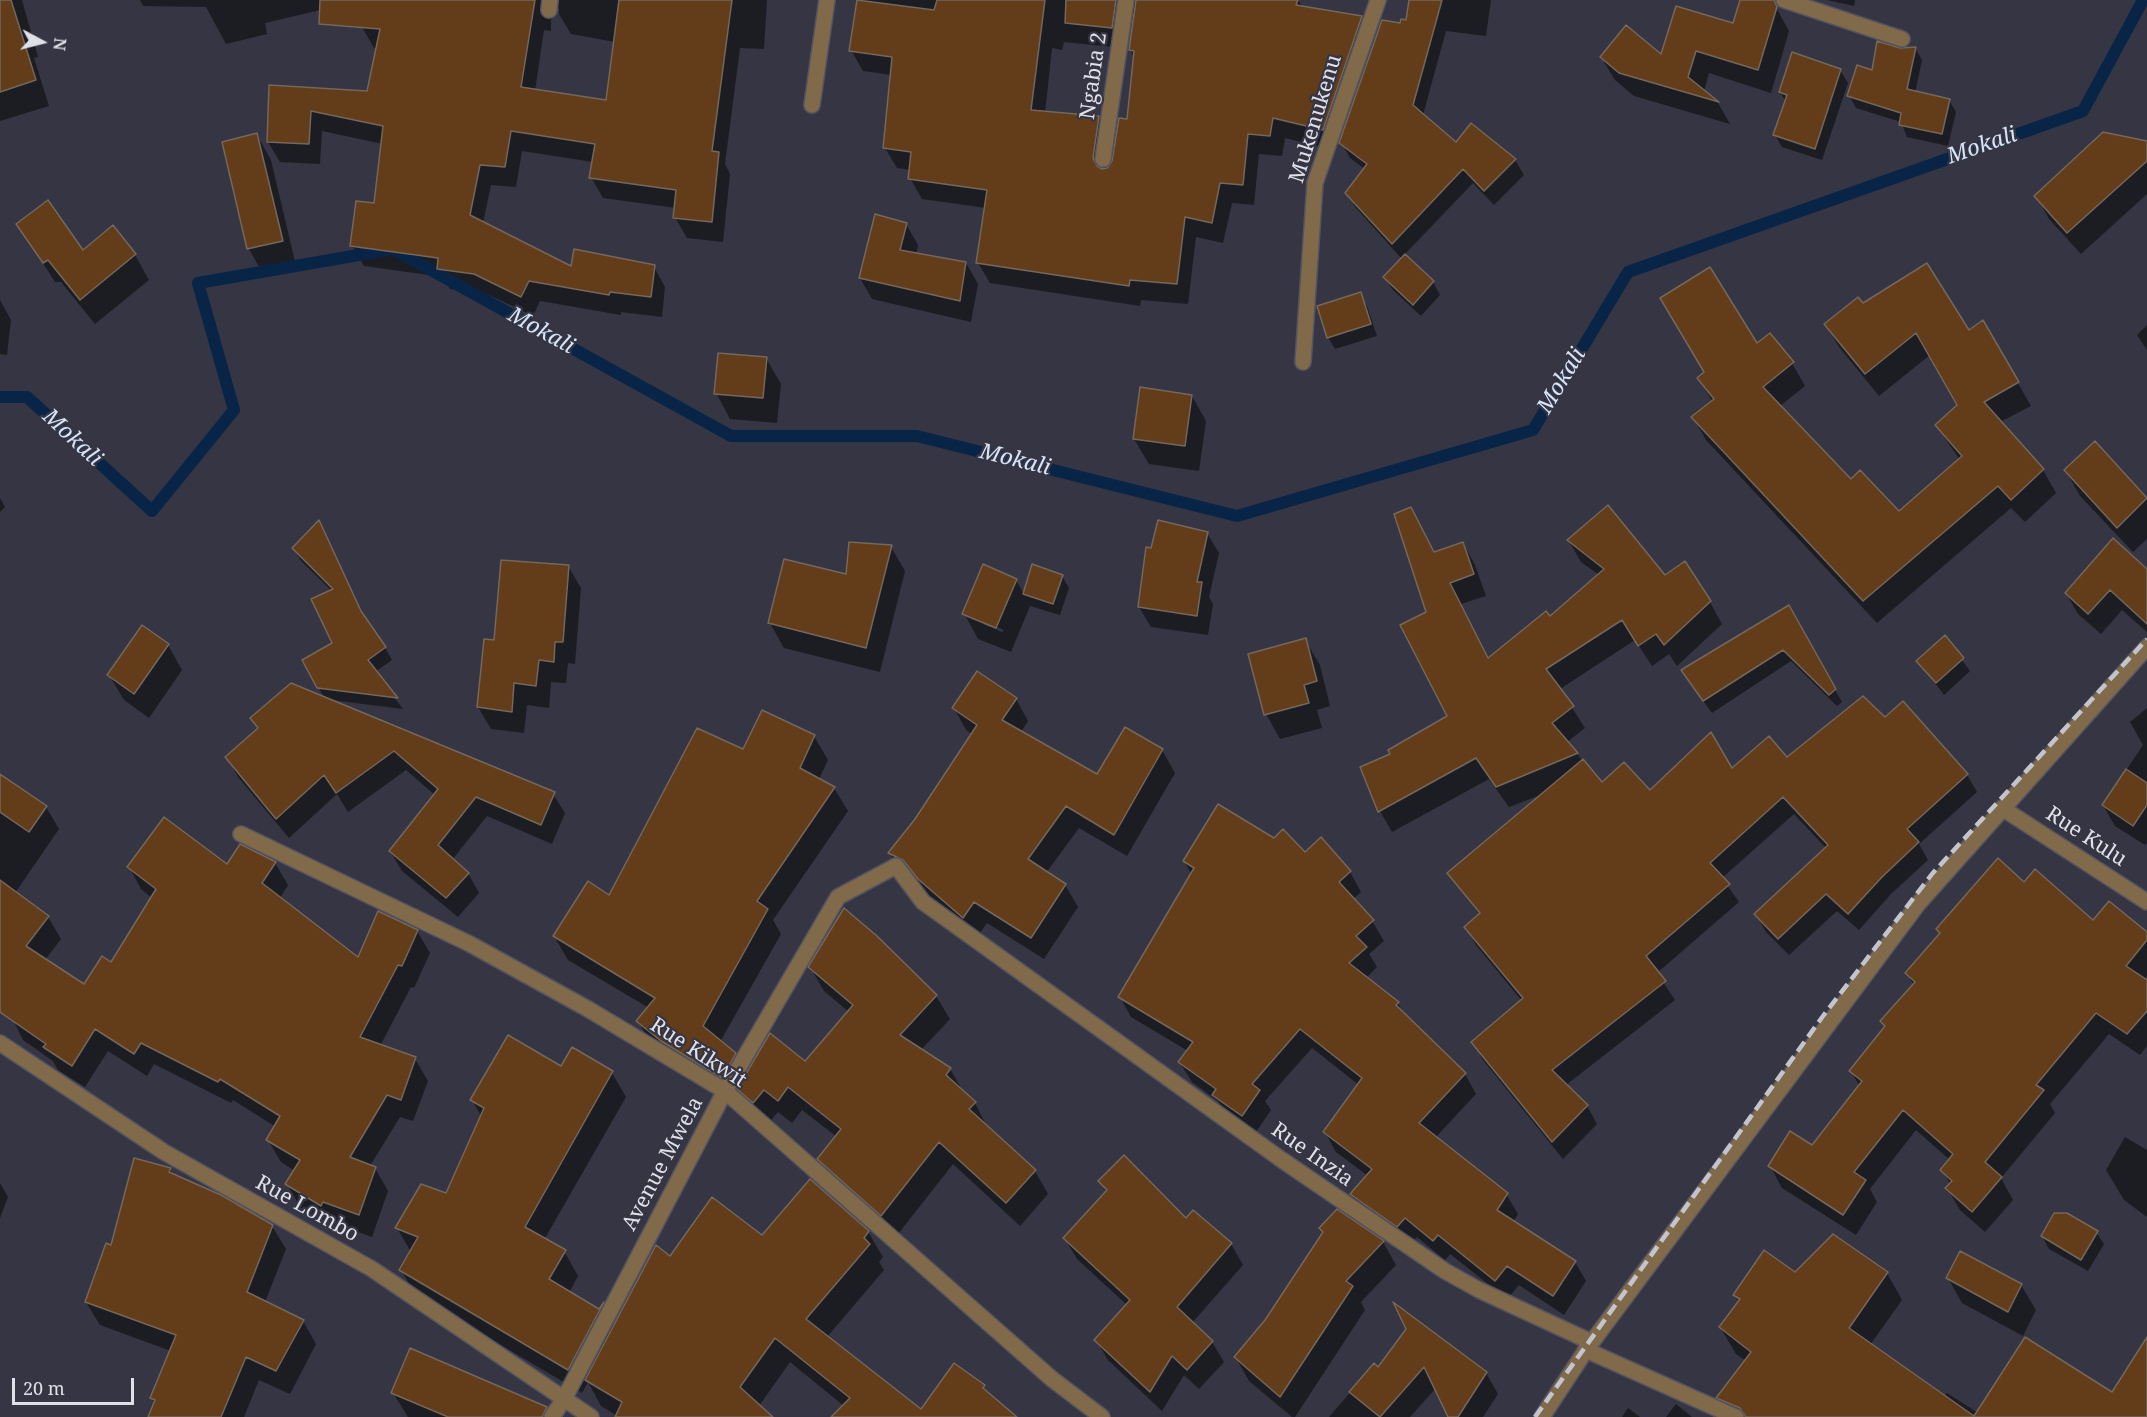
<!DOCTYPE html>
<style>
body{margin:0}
#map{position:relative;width:2147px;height:1417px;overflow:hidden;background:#353543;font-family:"Noto Serif",serif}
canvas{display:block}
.north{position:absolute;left:12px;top:12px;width:60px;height:60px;-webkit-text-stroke:4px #353543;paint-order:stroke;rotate:97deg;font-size:16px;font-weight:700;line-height:24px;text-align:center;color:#dfe0e8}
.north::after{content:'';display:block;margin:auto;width:21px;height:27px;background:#dfe0e8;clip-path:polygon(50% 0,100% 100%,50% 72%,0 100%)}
.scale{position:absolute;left:12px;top:1378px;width:122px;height:27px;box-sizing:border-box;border:3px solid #dfe0e8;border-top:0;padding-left:8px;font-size:18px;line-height:21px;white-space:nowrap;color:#dfe0e8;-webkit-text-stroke:4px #353543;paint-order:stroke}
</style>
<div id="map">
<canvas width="2147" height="1417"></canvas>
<div class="north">N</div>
<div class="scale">20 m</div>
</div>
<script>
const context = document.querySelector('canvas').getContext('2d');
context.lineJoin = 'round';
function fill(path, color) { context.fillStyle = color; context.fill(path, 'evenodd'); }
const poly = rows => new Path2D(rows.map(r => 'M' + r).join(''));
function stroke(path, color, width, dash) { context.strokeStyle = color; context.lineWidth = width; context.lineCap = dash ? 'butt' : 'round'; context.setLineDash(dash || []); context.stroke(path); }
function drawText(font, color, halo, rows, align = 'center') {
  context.font = font + ' "Noto Serif",serif'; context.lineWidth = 4.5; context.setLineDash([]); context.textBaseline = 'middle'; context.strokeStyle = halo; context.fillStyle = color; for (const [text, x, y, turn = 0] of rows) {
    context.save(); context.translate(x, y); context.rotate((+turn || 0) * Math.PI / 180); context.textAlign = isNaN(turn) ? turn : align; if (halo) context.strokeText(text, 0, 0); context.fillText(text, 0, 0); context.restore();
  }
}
fill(poly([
 [0,0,22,0,38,57,34,58,49,106,0,121],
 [140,0,363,0,265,23,267,34,226,44,206,7,143,6],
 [365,0,767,0,764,49,740,48,725,164,730,174,723,242,687,238,675,217,676,208,603,198,591,177,593,162,522,151,516,187,491,185,483,223,572,269,654,267,665,287,662,317,621,312,621,315,540,301,533,316,487,294,450,289,443,277,364,266,352,245,375,205,383,144,322,131,320,164,280,162,268,142,271,87,368,92,377,48,374,48,362,27],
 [559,8,559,14,571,34,615,42,608,101,535,91,544,30,551,31,551,20],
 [858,0,1298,0,1303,8,1361,18,1373,38,1334,150,1285,138,1282,156,1259,154,1254,205,1232,203,1223,243,1196,237,1188,304,1141,300,1140,306,990,283,978,263,986,208,922,199,910,178,911,170,897,168,885,148,892,75,863,71,851,50],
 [1134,13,1130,50,1135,58,1128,120,1114,161,1106,171,1110,138,1098,118,1045,113,1052,48,1062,50,1064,42,1123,48,1129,15],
 [1410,0,1491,0,1486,36,1446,31,1423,115,1457,144,1515,160,1524,175,1494,205,1473,183,1404,255,1433,282,1440,295,1421,316,1392,289,1385,277,1402,259,1356,208,1347,193,1365,169,1350,158,1341,142,1401,24,1407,22],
 [1741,0,1760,0,1774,4,1789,31,1771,93,1709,73,1704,91,1718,103,1730,124,1634,96,1615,80,1601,57,1662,57,1734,25],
 [1827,0,1855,0,1854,6],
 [1915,48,1922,60,1915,93,1949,100,1956,112,1948,146,1907,137,1901,122,1856,108,1849,95,1899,50],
 [1840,70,1848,83,1822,160,1782,147,1775,135,1786,102,1780,92],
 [257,135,271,160,296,266,263,274,249,249,224,143],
 [2147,143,2147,194,2081,254,2049,219,2036,196],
 [18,224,83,252,135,255,149,280,95,324,61,282,55,282],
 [906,224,918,245,916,255,966,263,978,284,971,322,872,299,860,278],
 [1360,294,1367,306,1377,336,1335,349,1328,337],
 [0,300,11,320,7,355,0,354],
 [1863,305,1969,333,1983,322,2031,406,2000,422,2043,470,2056,493,2025,522,2011,508,1877,623,1706,440,1693,417,1712,401,1699,379,1756,346,1792,363,1805,386,1780,406,1851,481,1899,513,1960,460,1936,425,1959,406,1930,355,1879,396,1839,347,1826,325],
 [2147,325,2147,350,2137,335],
 [766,358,781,384,777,423,730,419,716,393],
 [1192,396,1206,421,1199,471,1149,464,1134,439],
 [2095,444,2147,500,2147,539,2133,552,2080,496,2066,471],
 [0,498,5,507,0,512],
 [1411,509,1435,553,1463,543,1475,565,1486,596,1461,604,1489,659,1549,618,1599,575,1581,562,1569,541,1665,577,1710,602,1722,624,1677,666,1669,654,1652,666,1635,640,1560,689,1585,728,1567,742,1602,784,1650,792,1732,770,1787,759,1885,719,1903,703,1967,775,1977,792,1919,844,1928,860,1891,894,1859,930,1837,911,1789,955,1766,932,1756,914,1826,848,1794,814,1722,878,1739,902,1657,973,1675,1000,1566,1085,1587,1106,1597,1124,1563,1159,1483,1060,1473,1042,1522,1001,1476,945,1466,928,1480,915,1449,873,1543,794,1509,807,1489,779,1392,832,1380,811,1392,755,1449,717],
 [1207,533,1219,553,1209,597,1213,604,1208,635,1151,627,1139,607,1152,550],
 [891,547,905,571,880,672,784,648,770,623],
 [294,549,364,618,385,648,392,660,375,672,403,709,331,700,553,794,565,813,552,844,487,816,452,860,468,873,479,893,458,917,402,871,390,851,435,795,406,770,348,812,337,794,289,838,238,777,227,757,258,730,251,718,325,699,304,661,334,644,332,591,301,561],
 [568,566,581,588,575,664,568,663,566,683,551,682,549,708,527,705,524,733,491,729,478,707,496,642],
 [2147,571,2147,632,2122,610,2101,634,2078,614,2066,593],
 [1062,576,1069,588,1060,615,1030,606,1011,652,978,639,964,613,1016,580,1024,594],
 [983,621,1004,630,1002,632,983,624],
 [1788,607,1842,702,1837,706,1791,661,1712,713,1690,683],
 [1945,637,1970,671,1944,695,1918,661],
 [1305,640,1320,665,1330,706,1317,710,1322,728,1280,739,1266,714],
 [168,645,182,670,149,718,124,700,109,675],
 [1016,699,1028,721,1021,732,1097,776,1162,750,1175,773,1127,856,1079,828,1046,873,1065,885,1078,907,1044,959,987,923,976,939,932,901,918,882,902,875,890,853,916,820,972,734,966,730,954,708],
 [2147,708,2147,843,2145,845,2115,826,2103,805,2143,745,2130,722],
 [814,736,828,760,819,779,834,788,848,811,773,920,781,934,720,1042,735,1054,747,1076,806,1063,849,1012,824,991,810,967,936,996,950,1019,921,1050,950,1069,964,1093,975,1103,987,1127,1035,1171,1048,1194,1020,1226,953,1164,895,1238,833,1183,819,1159,837,1137,802,1110,792,1123,778,1112,767,1125,753,1112,740,1091,735,1100,652,1045,638,1021,649,1008,568,960,554,936,610,897,744,751],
 [0,776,46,807,59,829,15,893,48,917,61,939,45,960,84,987,111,964,152,898,141,889,129,867,275,863,288,885,280,898,359,960,417,931,430,953,414,988,411,987,380,1046,415,1059,428,1081,413,1121,400,1117,370,1166,375,1168,388,1191,372,1237,336,1224,334,1227,300,1207,287,1184,295,1171,281,1162,268,1140,276,1127,233,1100,231,1103,154,1064,147,1076,108,1051,85,1087,58,1070,53,1061,23,1040,0,993],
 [1274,840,1305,854,1321,840,1350,872,1361,892,1353,899,1372,921,1384,941,1369,954,1377,967,1366,978,1398,1003,1405,1016,1465,1074,1476,1094,1435,1138,1506,1194,1518,1214,1513,1222,1575,1262,1586,1281,1564,1315,1519,1285,1507,1299,1450,1254,1445,1260,1417,1237,1409,1246,1363,1214,1351,1194,1368,1176,1336,1152,1325,1132,1359,1085,1312,1048,1265,1101,1271,1110,1254,1135,1226,1114,1218,1101,1192,1082,1180,1063,1188,1051,1131,1017,1120,997,1192,875,1184,861],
 [2024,884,2093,923,2147,934,2147,976,2144,980,2147,982,2147,1046,2140,1055,2109,1034,2050,1104,2055,1113,2001,1178,2013,1200,1985,1232,1960,1210,1947,1188,1951,1185,1942,1170,1950,1160,1916,1130,1870,1189,1877,1202,1856,1235,1782,1188,1770,1166,1813,1147,1860,1087,1851,1071,1886,1029,1881,1021,1914,985,1906,973,1941,935,1938,930],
 [573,1049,612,1073,626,1097,544,1240,564,1251,578,1276,569,1293,599,1311,603,1305,615,1325,670,1258,762,1237,868,1232,883,1257,879,1262,884,1270,827,1337,921,1411,983,1386,988,1394,1015,1417,833,1417,844,1406,790,1362,759,1406,771,1417,619,1417,601,1406,588,1382,582,1393,415,1294,401,1270,411,1252,397,1228,447,1195,481,1116,472,1100,562,1068],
 [2125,1137,2147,1150,2147,1217,2124,1200,2106,1170],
 [170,1169,173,1174,272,1226,286,1249,265,1302,303,1321,316,1344,290,1394,259,1380,244,1417,149,1417,155,1404,151,1398,171,1351,100,1325,86,1302,112,1247],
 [1100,1181,1186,1221,1193,1212,1231,1244,1243,1265,1192,1323,1212,1342,1224,1362,1199,1389,1184,1375,1162,1411,1108,1360,1096,1340,1127,1305,1077,1259,1065,1239,1107,1193],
 [0,1183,8,1197,0,1218],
 [2096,1232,2104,1244,2088,1271,2049,1249,2042,1236],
 [1383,1242,1396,1265,1361,1302,1365,1310,1295,1417,1292,1417,1249,1381,1236,1358],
 [1887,1273,1902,1300,1870,1345,1944,1397,1947,1393,1978,1413,2112,1394,2147,1366,2147,1417,1729,1417,1718,1398,1746,1361,1736,1354,1720,1327,1739,1302,1735,1295,1795,1274],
 [1948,1278,2021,1285,2036,1310,2023,1336,1962,1303],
 [1408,1329,1486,1373,1498,1394,1483,1417,1449,1417,1436,1388,1410,1417,1329,1417,1374,1365,1378,1369],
 [393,1393,534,1403,542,1417,408,1417],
 [1676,1404,1692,1417,1666,1417],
 [1628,1408,1640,1417,1622,1417]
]), '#0007');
stroke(poly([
 [0,397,27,397,152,511,234,410,198,283,393,249,731,436,917,436,1237,516,1533,430,1628,272,2083,111,2143,0]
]), '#082548', 12);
const building = poly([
 [0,0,11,0,36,80,0,92,0,0],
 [320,0,535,0,521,87,606,100,619,0,732,0,712,151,719,152,712,222,673,218,676,190,589,178,595,144,511,131,505,167,480,165,470,215,571,266,574,249,655,265,651,297,610,292,609,295,529,281,521,297,474,274,437,269,438,258,350,246,356,201,374,203,383,126,311,111,309,144,267,142,269,85,367,91,380,29,319,24,320,0],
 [857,0,934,10,937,0,1045,0,1031,110,1099,116,1093,158,1097,166,1102,169,1107,168,1112,161,1119,118,1127,119,1134,51,1129,50,1136,0,1298,0,1296,5,1362,16,1323,130,1273,118,1270,136,1248,134,1243,185,1220,183,1212,223,1185,217,1177,284,1130,280,1129,286,976,263,987,190,908,179,911,152,883,148,892,57,849,51,857,0],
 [1066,0,1116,0,1112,28,1065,23,1066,0],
 [1409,0,1442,0,1413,105,1456,142,1471,123,1516,159,1484,191,1463,169,1392,244,1345,193,1367,164,1339,143,1382,20,1400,23,1401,19,1406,20,1409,0],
 [1740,0,1774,0,1777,7,1758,70,1696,51,1688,77,1719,102,1619,73,1600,57,1626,25,1661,54,1676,6,1733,23,1740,0],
 [1877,41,1900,48,1916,47,1907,89,1950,99,1942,134,1899,125,1901,113,1847,96,1857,65,1872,70,1877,41],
 [1792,52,1841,69,1815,149,1773,135,1787,95,1779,92,1792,52],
 [2103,132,2147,141,2147,161,2067,233,2034,196,2103,132],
 [257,133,283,241,247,249,222,142,257,133],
 [48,200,83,250,113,225,136,254,80,300,48,260,43,263,16,224,48,200],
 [875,214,907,223,900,250,966,262,960,301,859,278,875,214],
 [1405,254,1434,281,1413,305,1383,277,1405,254],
 [1927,263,1969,330,1983,320,2019,382,1984,402,2044,469,2011,500,1998,486,1863,601,1691,417,1714,399,1697,378,1704,372,1660,298,1710,267,1757,343,1770,333,1794,362,1763,387,1851,479,1860,470,1899,511,1962,456,1935,425,1957,405,1916,333,1865,374,1824,324,1858,297,1863,303,1927,263],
 [1361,292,1371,324,1327,338,1317,306,1361,292],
 [718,353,767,357,763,398,714,394,718,353],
 [1140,387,1192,395,1185,446,1133,439,1140,387],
 [2095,441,2147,498,2117,528,2064,470,2095,441],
 [1608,505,1665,575,1685,561,1711,601,1664,645,1656,634,1638,646,1622,620,1546,669,1574,706,1552,723,1578,753,1496,787,1476,758,1378,812,1360,767,1390,754,1388,750,1447,716,1400,625,1426,612,1394,514,1411,507,1434,552,1463,542,1474,574,1450,583,1488,658,1546,611,1550,616,1604,569,1567,540,1608,505],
 [319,520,361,611,386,647,368,660,398,698,317,688,302,660,332,643,311,599,333,589,292,548,319,520],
 [1158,520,1208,532,1197,582,1202,582,1197,616,1138,607,1146,547,1151,548,1158,520],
 [2113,538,2147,569,2147,624,2110,590,2088,614,2065,593,2113,538],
 [849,542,892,545,866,648,768,623,784,559,846,574,849,542],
 [501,560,569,565,563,642,555,642,554,662,539,660,536,686,514,683,512,712,477,707,484,639,494,640,501,560],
 [983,564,1017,579,996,628,962,614,983,564],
 [1032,564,1063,575,1053,604,1023,594,1032,564],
 [1789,605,1836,689,1829,695,1783,650,1703,701,1681,670,1789,605],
 [142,625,169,644,134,694,107,675,142,625],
 [1945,635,1964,658,1936,683,1916,661,1945,635],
 [1306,638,1317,681,1304,685,1309,703,1264,715,1248,654,1306,638],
 [977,671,1017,698,1002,720,1097,774,1125,727,1163,749,1114,835,1066,806,1028,859,1066,884,1031,938,974,902,963,918,918,879,903,860,888,853,915,819,977,725,952,708,977,671],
 [291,683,555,792,541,825,476,797,438,845,469,873,446,898,389,851,438,789,394,751,336,793,324,775,276,819,225,757,258,728,250,718,291,683],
 [1863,696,1885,717,1903,701,1968,774,1907,829,1919,842,1882,877,1848,914,1826,894,1778,939,1754,914,1828,845,1783,797,1710,863,1730,884,1646,956,1666,981,1552,1070,1588,1105,1552,1142,1471,1042,1523,998,1464,927,1480,913,1447,873,1583,759,1602,782,1624,762,1650,790,1711,732,1732,768,1769,736,1787,757,1863,696],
 [762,710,815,735,800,768,835,787,757,901,768,909,703,1026,736,1053,722,1078,661,1041,636,1021,655,998,553,936,588,881,609,895,697,728,743,749,762,710],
 [2126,769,2147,783,2147,805,2133,826,2102,805,2126,769],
 [0,774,47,806,29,832,0,812,0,774],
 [1218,804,1274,838,1283,829,1305,852,1321,837,1351,871,1339,882,1374,920,1356,936,1367,947,1349,963,1399,1002,1396,1005,1466,1073,1419,1123,1508,1193,1497,1210,1576,1261,1553,1296,1507,1266,1495,1281,1438,1235,1433,1241,1405,1218,1397,1227,1350,1194,1372,1169,1323,1132,1362,1078,1300,1029,1252,1084,1260,1090,1242,1116,1212,1095,1216,1089,1178,1062,1193,1042,1118,997,1194,868,1183,861,1218,804],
 [164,817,227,864,240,844,276,862,262,883,358,957,378,911,418,930,402,966,398,965,360,1037,416,1057,401,1100,387,1095,350,1157,376,1167,359,1215,323,1202,321,1206,285,1184,300,1160,266,1140,280,1116,220,1079,218,1082,141,1043,134,1054,95,1029,72,1066,43,1047,46,1044,0,1012,0,880,49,916,26,946,84,984,102,956,111,962,156,889,127,867,164,817],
 [1998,858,2024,882,2035,869,2093,920,2109,901,2147,932,2147,940,2126,966,2147,980,2147,1011,2127,1034,2096,1013,2036,1085,2044,1090,1985,1162,2002,1177,1972,1212,1945,1188,1952,1181,1940,1170,1953,1154,1903,1110,1854,1172,1866,1180,1843,1215,1768,1166,1790,1131,1812,1145,1862,1081,1849,1071,1885,1026,1880,1021,1915,982,1905,973,1940,933,1936,929,1998,858],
 [844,908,877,936,937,995,900,1035,951,1068,946,1075,976,1102,969,1109,1036,1170,1006,1203,939,1142,881,1216,817,1159,841,1129,788,1087,778,1101,764,1090,753,1103,737,1089,770,1033,805,1061,853,1005,808,967,844,908],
 [508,1035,561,1066,572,1047,613,1071,525,1227,566,1250,549,1279,599,1309,604,1302,568,1370,399,1270,418,1237,395,1228,421,1184,446,1193,484,1108,470,1100,508,1035],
 [1124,1155,1186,1218,1193,1210,1232,1243,1177,1307,1213,1341,1187,1370,1172,1356,1150,1392,1094,1340,1130,1300,1063,1238,1107,1190,1098,1181,1124,1155],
 [134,1158,171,1168,169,1172,221,1195,273,1225,247,1292,304,1320,276,1371,246,1357,221,1417,148,1417,155,1400,150,1398,176,1335,85,1302,106,1243,111,1245,134,1158],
 [810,1179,869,1231,864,1238,870,1244,806,1319,921,1409,954,1363,985,1385,983,1388,1017,1417,831,1417,850,1398,775,1338,740,1387,773,1417,615,1417,622,1402,585,1380,656,1245,670,1256,712,1197,762,1235,810,1179],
 [1337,1209,1384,1241,1346,1281,1353,1286,1280,1397,1234,1357,1265,1320,1323,1232,1319,1228,1337,1209],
 [2054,1213,2067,1213,2098,1231,2081,1260,2041,1236,2054,1213],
 [1833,1234,1888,1272,1849,1328,1974,1416,2025,1337,2112,1392,2147,1337,2147,1417,1746,1417,1740,1408,1716,1398,1751,1352,1719,1327,1740,1299,1733,1295,1764,1250,1795,1272,1833,1234],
 [1960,1251,2022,1284,2008,1312,1946,1278,1960,1251],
 [1393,1302,1487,1372,1458,1417,1448,1417,1424,1367,1380,1417,1349,1392,1374,1363,1378,1367,1406,1329,1393,1302],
 [410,1348,547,1407,542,1417,448,1417,391,1393,410,1348]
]);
fill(building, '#633d19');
stroke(building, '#74675c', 1.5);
const street = poly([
 [1784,0,1902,39],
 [549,10,550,0],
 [812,105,827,0],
 [1103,159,1126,0],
 [1303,362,1315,183,1378,0],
 [2002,808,2147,902],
 [241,834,470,944,588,1009,725,1091,1052,1379,1102,1417],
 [0,1043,164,1152,372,1269,591,1417],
 [1586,1350,1736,1417],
 [552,1417,564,1399,725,1091,838,897,896,866,923,902,1282,1160,1445,1271,1479,1290,1587,1340,1586,1350],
 [1542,1417,1586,1350,1918,904,2147,647]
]);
stroke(street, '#545461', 18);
stroke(street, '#806a49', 15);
stroke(poly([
 [1535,1417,1823,1016,1932,874,2147,639]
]), '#c3c4cd', 4.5, [12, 6]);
drawText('21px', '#dfe0e8', '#353543', [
 ["Ngabia 2",1094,76,-82],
 ["Mukenukenu",1316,119,-73],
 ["Rue Kulu",2086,837,33],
 ["Rue Kikwit",698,1053,33],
 ["Rue Inzia",1312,1155,35],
 ["Avenue Mwela",663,1164,-62],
 ["Rue Lombo",307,1209,29]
]);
drawText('italic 22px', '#d7e5f9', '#353543', [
 ["Mokali",1982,146,-19],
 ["Mokali",541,331,29],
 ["Mokali",1562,381,-59],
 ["Mokali",72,438,43],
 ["Mokali",1015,460,14]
]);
</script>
